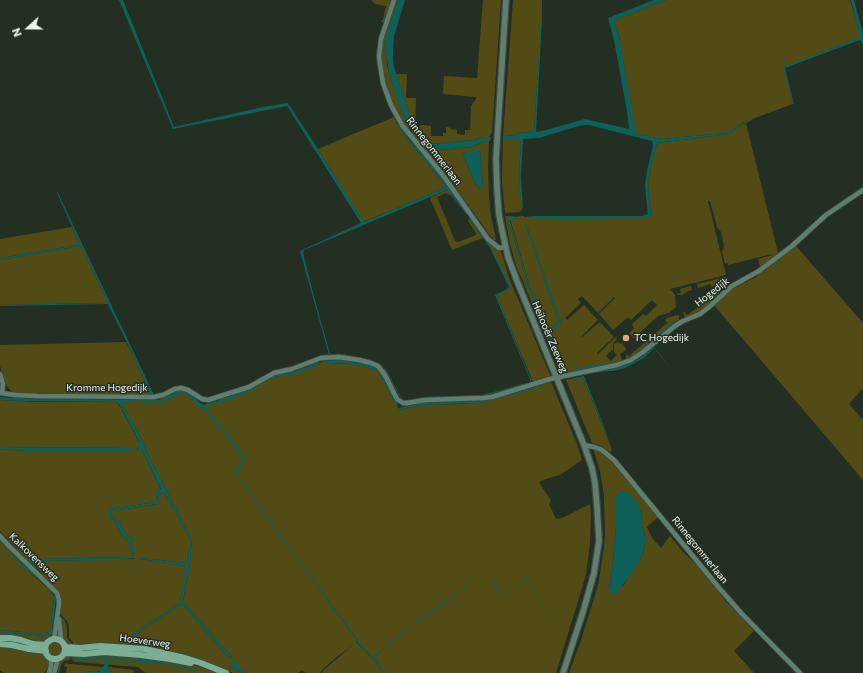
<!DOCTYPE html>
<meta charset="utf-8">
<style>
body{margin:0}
#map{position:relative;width:863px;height:673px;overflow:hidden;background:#242f23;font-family:Commissioner,sans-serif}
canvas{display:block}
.north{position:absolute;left:8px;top:8px;width:40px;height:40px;-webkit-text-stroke:3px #242f23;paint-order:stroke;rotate:249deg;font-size:11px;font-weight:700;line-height:16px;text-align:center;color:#eff6ee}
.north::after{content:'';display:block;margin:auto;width:14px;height:18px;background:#eff6ee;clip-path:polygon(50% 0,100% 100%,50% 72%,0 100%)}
</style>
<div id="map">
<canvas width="863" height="673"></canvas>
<div class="north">N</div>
</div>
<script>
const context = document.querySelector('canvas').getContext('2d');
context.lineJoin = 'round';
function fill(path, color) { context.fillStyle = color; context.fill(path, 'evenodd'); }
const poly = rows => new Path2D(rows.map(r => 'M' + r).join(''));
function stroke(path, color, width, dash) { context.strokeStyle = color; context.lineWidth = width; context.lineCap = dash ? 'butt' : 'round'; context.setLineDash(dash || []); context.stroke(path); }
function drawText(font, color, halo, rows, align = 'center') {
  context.font = font + ' Commissioner,sans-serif'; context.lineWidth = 3; context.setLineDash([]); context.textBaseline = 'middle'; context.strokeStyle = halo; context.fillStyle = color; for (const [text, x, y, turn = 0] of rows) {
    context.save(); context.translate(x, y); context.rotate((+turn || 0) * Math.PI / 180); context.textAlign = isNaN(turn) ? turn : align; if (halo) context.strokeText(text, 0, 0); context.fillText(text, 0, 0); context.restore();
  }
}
fill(poly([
 [371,0,390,0,390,7,385,22,381,22,383,19,386,6,375,4],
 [395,0,398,0,385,42,387,65,392,82,405,118,411,125,413,125,414,126,410,129,406,128,401,123,387,91,381,67,381,46],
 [483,0,501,0,492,132,489,137,484,137,474,140,432,144,420,130,417,135,426,146,425,150,412,136,413,132,421,125,431,126,431,136,443,136,443,133,446,133,446,127,451,128,451,129,457,130,457,134,465,135,465,130,470,130,471,106,476,99,476,97,443,94,444,76,477,78],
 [513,0,542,0,542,14,534,130,533,132,518,133,513,136,505,135,521,139,519,176,522,209,520,212,505,213,502,181,503,137],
 [666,0,850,0,861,37,784,67,793,104,790,105,752,119,752,120,746,123,778,253,760,267,758,259,772,255,772,254,728,265,728,263,725,264,722,252,724,246,721,232,717,227,710,201,708,201,726,275,670,289,675,295,676,307,669,313,658,316,634,338,629,333,634,328,632,324,643,314,646,316,657,305,652,300,631,320,628,317,613,330,599,314,615,298,614,297,598,313,582,296,578,299,581,303,565,318,567,320,584,305,598,320,581,337,582,337,600,322,614,337,597,353,598,354,616,337,617,339,613,344,613,350,612,350,606,356,611,361,617,355,614,352,614,344,618,342,620,344,622,343,626,348,626,350,620,354,622,360,620,363,562,375,516,265,510,244,505,216,511,216,508,217,508,219,528,286,547,330,547,336,563,373,565,371,549,335,561,322,526,223,525,224,559,322,558,323,550,330,531,290,510,219,519,218,518,216,524,216,524,217,525,218,651,218,652,216,649,200,648,180,657,143,729,134,745,123,744,122,732,130,724,133,662,139,652,137,638,134,635,132,619,36,614,22,618,19],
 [396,74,407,74,406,98,416,98,415,123,410,115],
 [394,117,397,124,405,136,444,184,444,186,442,189,425,196,363,222,318,149],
 [485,141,489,141,488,167,489,197,491,216,496,240,494,240,488,233,468,204,427,150,428,149,439,150,472,147],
 [480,151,483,185,480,189,476,185,462,153],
 [447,190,451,194,449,195,446,193,437,197,455,241,458,242,476,235,476,233,468,221,469,219,483,238,452,250,430,198],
 [472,217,491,244,501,251,509,278,551,377,532,384,531,382,532,383,533,382,497,296,510,288,510,287,490,246],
 [72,227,79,242,78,245,0,258,0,239],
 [81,246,107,301,106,303,0,305,0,260],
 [796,246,863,323,863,388,849,404,863,420,863,480,714,305,731,290,756,277],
 [726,277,725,280,721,281,712,287,710,284,698,288,697,284],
 [725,285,726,286,727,289,701,311,686,318,684,316,683,312,684,312,687,315,724,289,722,286],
 [691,286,692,290,688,291,682,295,678,295,677,294,681,293,680,289],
 [677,315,679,316,679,320,675,322,675,321,632,357,628,360,626,358,626,354,629,356,667,323,665,320,667,318],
 [126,342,135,359,151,395,15,393,10,390,7,386,0,366,0,345],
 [324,361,325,364,349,363,377,370,380,375,387,388,395,404,397,405,399,410,420,405,463,404,492,400,551,382,577,444,582,460,560,475,549,478,541,481,539,483,551,500,549,504,556,519,562,518,590,504,591,514,590,543,586,575,556,673,385,673,374,657,391,642,373,657,372,657,360,644,357,639,294,554,356,639,357,643,363,650,373,659,383,673,321,673,326,668,353,645,334,659,319,673,306,673,302,670,298,673,246,673,234,665,230,667,243,673,234,673,213,665,172,653,73,646,73,642,69,638,69,627,68,623,66,620,60,614,61,602,61,598,59,593,54,587,42,576,42,573,31,561,134,559,132,539,126,535,119,521,112,516,111,513,112,511,158,504,159,502,157,495,164,492,191,541,187,563,141,558,140,559,187,566,180,603,123,640,126,640,182,604,229,658,232,657,183,602,190,563,192,540,147,453,144,444,124,407,124,404,127,402,137,402,138,400,159,400,171,393,183,391,197,402,205,405,255,388,272,376,298,371],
 [582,377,583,378,606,434,612,451,610,452,603,447,592,443,566,380],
 [0,400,37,402,116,402,121,407,122,407,122,410,139,442,139,446,137,449,143,452,161,490,156,491,157,501,156,502,110,509,109,518,114,520,123,537,129,542,132,556,130,557,36,559,29,560,27,561,22,557,23,556,0,531,0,449,27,451,128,451,128,448,0,447],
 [593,448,597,449,611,459,658,517,647,527,652,538,661,548,670,536,683,552,698,566,725,600,754,631,734,651,754,673,569,673,580,643,597,589,599,580,604,547,605,533,604,495,600,471],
 [621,491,627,493,642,512,641,521,645,537,645,544,642,556,623,586,609,589,612,572,614,549,616,527,616,496],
 [0,541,22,565,22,567,0,567],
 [0,568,24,568,50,590,54,598,51,624,52,624,52,629,54,630,51,635,44,641,42,642,0,637,0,632,46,636,48,632,45,634,0,630],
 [60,617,61,617,64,620,66,623,67,629,67,638,72,644,72,646,69,646,63,638],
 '48 649a7 7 0 1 1 14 0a7 7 0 1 1-14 0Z',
 [0,646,41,653,48,661,49,664,49,666,44,673,4,673,0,670],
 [101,654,175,661,205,668,219,673,146,673,138,667,76,662,73,661,72,659,73,655],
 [71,655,70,660,64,661,62,662,59,673,56,673,59,663,61,661,66,657],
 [66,663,70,664,104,667,101,670,97,672,86,671,82,673,66,673,67,667,63,666],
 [109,667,134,670,133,673,114,673,109,670]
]), '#524b16');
fill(poly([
 [119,0,123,0,174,127,263,107,287,103,289,105,309,135,364,222,425,196,442,189,444,186,444,184,405,136,397,124,398,123,410,140,429,162,451,189,469,214,467,215,447,190,304,250,303,253,316,304,330,354,334,354,334,356,329,355,300,251,361,223,287,106,173,129],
 [398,0,405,0,394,36,393,50,393,59,394,67,410,115,415,123,411,125,410,125,405,118,396,95,389,72,386,54,385,42,386,37],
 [654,0,666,0,618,19,614,22,619,36,636,133,638,134,652,137,662,139,724,133,732,130,745,122,745,123,729,134,657,143,648,180,649,200,652,216,651,218,564,219,524,218,524,217,533,216,642,216,648,214,646,198,645,185,647,171,653,146,652,141,589,125,583,125,572,128,539,138,523,139,521,177,523,208,522,208,520,193,519,176,521,139,506,140,504,139,504,137,505,135,513,136,518,133,533,132,534,130,541,19,542,19,536,132,542,131,585,119,629,129,627,111,614,40,608,18],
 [851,0,854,0,863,33,863,47,861,40,857,41,785,68,794,104,793,104,783,67,860,37],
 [417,130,420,130,432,144,474,140,484,137,491,137,490,141,485,141,472,147,439,150,430,150,428,149,427,150,468,204,477,216,477,217,425,150,426,148,426,146,417,135,416,132],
 [476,150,479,150,480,152,483,185,482,188,480,189,476,185,462,153],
 [56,191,58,193,154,395,151,395,135,359,108,304,0,306,0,305,106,303,107,301,81,246,0,260,0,258,78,245,79,242],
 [511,216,519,217,519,218,511,219,510,221,531,290,550,330,558,323,559,322,525,224,525,223,526,223,561,321,560,324,549,335,564,371,568,371,569,373,564,374,563,373,547,336,547,330,530,292,508,219,508,217],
 [472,218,487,240,499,263,510,285,510,289,497,296,532,382,531,382,527,372,495,295,507,289,509,287,490,248,469,219],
 [674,321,675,321,675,322,644,349,632,357],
 [654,347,678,377,654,348,644,358,625,368,613,371,610,371,592,373,601,371,616,368,631,363,640,358],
 [343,354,362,358,378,363,386,370,389,375,401,398,405,401,425,397,483,395,526,383,526,384,492,394,482,396,428,398,404,401,400,398,387,373,379,364,358,357,343,356],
 [338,360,347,360,375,367,381,372,386,380,394,398,398,404,397,405,395,404,380,375,377,370,349,363,324,364,324,361],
 [319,362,320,364,291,376,280,376,269,379,251,391,229,400,212,404,208,406,207,409,246,458,236,474,366,651,372,657,373,657,400,634,433,609,465,588,466,583,475,580,479,579,491,579,494,580,503,597,521,582,527,578,558,629,527,579,523,581,503,597,492,579,475,580,466,584,466,588,409,628,374,657,385,673,383,673,373,659,363,650,357,642,356,639,234,473,243,458,205,410,198,406,190,397,186,395,179,393,163,403,156,404,141,402,141,400,158,401,164,400,171,393,176,391,182,390,188,392,195,398,200,403,204,405,248,390,256,386,271,376,280,374,291,373],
 [617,362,617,363,574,372,573,369,588,366],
 [584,376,604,426,612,450,604,428,583,378,565,380],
 [551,381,550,382,536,388,483,403,420,405,399,410,398,408,426,402,477,401,491,400,539,386],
 [0,397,36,399,138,400,137,402,127,402,124,404,124,407,144,444,147,453,192,540,190,563,183,602,232,657,229,658,182,604,126,640,123,640,180,603,186,566,140,559,141,558,187,563,191,541,164,492,157,495,159,502,158,504,112,511,111,513,112,516,119,521,126,535,132,539,134,558,121,560,31,561,39,571,37,571,27,561,29,560,36,559,130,557,132,556,129,542,123,537,114,520,109,518,108,511,110,509,156,502,157,500,155,493,156,491,161,489,143,452,138,450,139,441,122,409,123,407,121,407,119,404,116,402,20,401,0,400],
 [0,447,128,448,137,449,136,450,128,451,27,451,0,449],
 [621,491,627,492,636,501,641,509,642,512,641,521,645,537,645,544,642,556,630,576,617,592,614,594,611,594,610,593,609,589,612,572,614,549,616,527,616,496,619,492],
 [0,539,21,562,46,584,44,584,24,568,0,568,0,567,21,567,22,565,0,541],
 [50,590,52,591,56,599,53,625,51,624,54,598],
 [0,630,45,634,48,632,50,630,52,630,50,634,46,636,0,632],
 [77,656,145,660,160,662,169,665,113,660,109,661,108,665,109,670,114,673,82,673,86,671,97,672,99,672,105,664,105,662,104,660,100,660,74,659],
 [233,659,244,672,246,673,243,673,230,667,234,665,231,660]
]), '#0d6158');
stroke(poly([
 [169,665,192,670,202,673]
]), '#0d6158', 1.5);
const minor = poly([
 [394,0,381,39,380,48,379,56,380,64,383,83,391,105,402,125,442,174,488,239,499,248,506,247],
 [0,374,3,384,2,393],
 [0,393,16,395,37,396,154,397,163,395,175,389,181,388,188,390,202,399,208,400,249,387,274,373,292,369,321,358,339,357,359,360,371,363,378,366,385,375,397,399,403,403,407,403,425,400,483,398,492,397,550,379,617,365,631,360,643,352,675,326,683,321,700,314,709,307,732,286,759,271,792,246,826,215,863,190],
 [584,445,594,447,602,450,614,460,720,589,742,614,800,673],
 [0,536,9,546,57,593,59,600,59,604,54,639],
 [59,619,61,640],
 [49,673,51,666,51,658],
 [54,673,58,659]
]);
const tertiary = poly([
 [506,0,496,158,497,189,499,215,502,230,508,257,517,281,584,445,592,468,595,483,597,506,599,541,594,573,583,612,563,673]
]);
const secondary = poly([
 [0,638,10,638,21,640,33,644,46,645],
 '45 649a10 10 0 1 1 20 0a10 10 0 1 1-20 0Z',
 [0,644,12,645,29,649,46,651],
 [66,647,80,648,100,646,145,649,185,658,201,663,226,673],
 [65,653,84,654,104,652,141,655,170,659,191,663]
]);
stroke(minor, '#404b3f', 6);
stroke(tertiary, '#404b3f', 8);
stroke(secondary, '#404b3f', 8);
stroke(minor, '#607e6f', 4.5);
stroke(tertiary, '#607e6f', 5.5);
stroke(secondary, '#7cad95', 6);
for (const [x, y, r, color] of [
 [626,338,4,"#f3a081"]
]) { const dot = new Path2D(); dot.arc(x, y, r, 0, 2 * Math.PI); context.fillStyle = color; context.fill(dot); stroke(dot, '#242f23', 1.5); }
drawText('10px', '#eff6ee', '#242f23', [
 ["Rinnegommerlaan",434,151,52],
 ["Hogedijk",712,292,-38],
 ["Heilooër Zeeweg",550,337,67],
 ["Kromme Hogedijk",107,388],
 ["Rinnegommerlaan",700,550,51],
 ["Kalkovensweg",34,557,44],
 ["Hoeverweg",145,641,8]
]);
drawText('10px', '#eff6ee', '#242f23', [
 ["TC Hogedijk",634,338]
], 'left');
</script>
